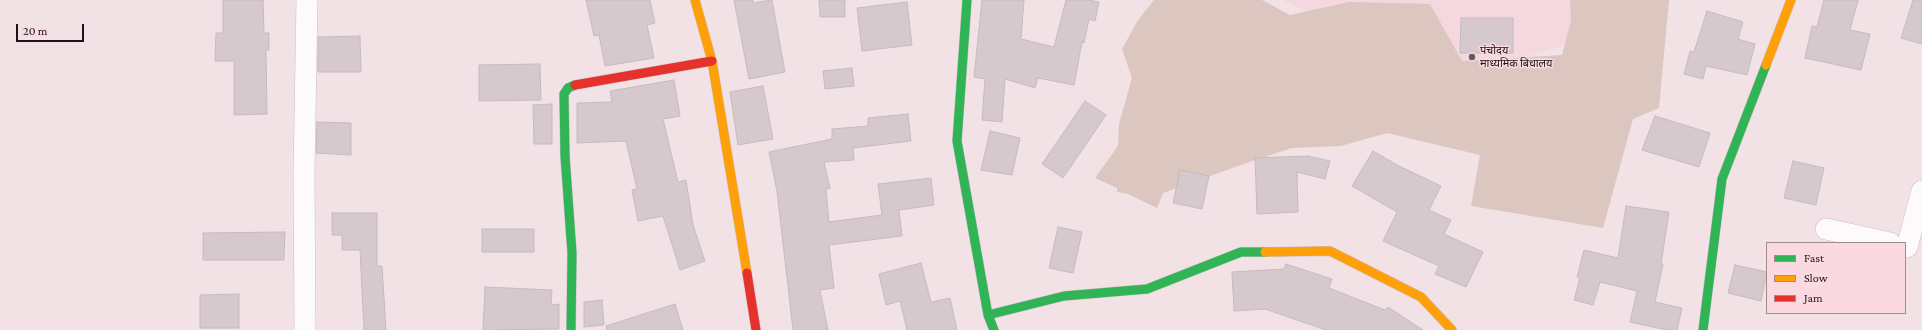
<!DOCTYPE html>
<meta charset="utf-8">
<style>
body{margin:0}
#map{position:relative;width:1922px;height:330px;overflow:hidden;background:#f2e1e5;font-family:"Crimson Pro",serif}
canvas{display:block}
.legend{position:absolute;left:1766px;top:242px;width:140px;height:72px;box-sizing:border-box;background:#fad9e1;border:1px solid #a28a90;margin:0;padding:5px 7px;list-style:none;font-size:12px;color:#1e1316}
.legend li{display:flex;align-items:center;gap:8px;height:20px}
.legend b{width:20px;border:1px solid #a28a90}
.scale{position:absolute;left:16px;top:24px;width:68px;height:18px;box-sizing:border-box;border:2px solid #1e1316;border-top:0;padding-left:5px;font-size:12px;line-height:14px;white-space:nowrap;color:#1e1316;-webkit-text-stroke:3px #fad9e1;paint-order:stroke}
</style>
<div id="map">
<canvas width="1922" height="330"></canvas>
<ul class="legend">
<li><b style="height:5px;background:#30b455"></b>Fast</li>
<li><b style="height:5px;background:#ff9f0a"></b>Slow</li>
<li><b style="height:5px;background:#e5322d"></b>Jam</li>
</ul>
<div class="scale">20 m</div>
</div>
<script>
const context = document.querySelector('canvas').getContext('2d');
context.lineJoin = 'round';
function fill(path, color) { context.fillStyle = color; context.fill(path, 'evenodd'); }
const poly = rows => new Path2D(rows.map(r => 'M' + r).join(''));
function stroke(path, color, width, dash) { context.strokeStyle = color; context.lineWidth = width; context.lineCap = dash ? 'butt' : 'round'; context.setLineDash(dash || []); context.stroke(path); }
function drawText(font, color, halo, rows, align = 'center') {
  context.font = font + ' "Crimson Pro","Noto Sans Devanagari",serif'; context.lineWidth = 3; context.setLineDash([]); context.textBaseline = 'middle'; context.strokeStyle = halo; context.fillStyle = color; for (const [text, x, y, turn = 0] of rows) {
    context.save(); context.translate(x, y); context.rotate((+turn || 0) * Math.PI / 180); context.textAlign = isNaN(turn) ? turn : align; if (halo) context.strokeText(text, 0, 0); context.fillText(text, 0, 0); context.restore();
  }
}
fill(poly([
 [1282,0,1593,0,1588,37,1465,77]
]), '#f5d7de');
fill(poly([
 [1154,0,1262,0,1290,15,1349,2,1430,4,1462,61,1562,55,1571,21,1570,0,1669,0,1659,108,1633,119,1603,228,1471,206,1480,155,1387,133,1341,146,1292,148,1249,162,1163,193,1157,208,1128,194,1117,192,1117,188,1095,178,1118,146,1119,124,1132,78,1122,49,1138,20]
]), '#dcc6c0');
const building = poly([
 [223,0,263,0,264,33,269,33,269,50,266,50,267,114,234,115,234,61,215,61,216,33,223,33,223,0],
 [586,0,650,0,655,23,647,25,654,58,605,66,599,35,594,36,586,0],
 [734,0,753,0,753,3,772,0,785,72,749,79,734,0],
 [819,0,845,0,845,17,820,17,819,0],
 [982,0,1024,0,1021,39,1054,47,1066,0,1089,0,1099,2,1095,21,1089,19,1084,43,1082,42,1074,85,1038,78,1035,88,1005,79,1002,122,982,120,985,79,974,77,982,0],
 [1824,0,1858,0,1850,30,1870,34,1861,70,1805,58,1812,26,1817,27,1824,0],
 [1913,0,1922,0,1922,44,1901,38,1913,0],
 [907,2,912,45,862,51,857,8,907,2],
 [1707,11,1743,22,1738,39,1755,44,1747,75,1706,66,1703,79,1684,74,1690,51,1694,52,1707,11],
 [1461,18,1513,18,1513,53,1460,53,1461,18],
 [360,36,361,72,318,72,318,37,360,36],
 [540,64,541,100,479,101,479,65,540,64],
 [852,68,854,86,825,89,823,71,852,68],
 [674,80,680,116,663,119,678,182,686,180,693,225,705,261,680,270,663,216,638,221,632,190,637,189,626,141,577,143,577,103,612,102,610,91,674,80],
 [763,86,773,139,738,145,730,92,763,86],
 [1085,101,1106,115,1063,178,1042,164,1085,101],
 [552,104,552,144,534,144,533,105,552,104],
 [908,114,911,141,853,148,854,160,824,162,830,188,826,189,829,222,882,215,878,184,931,178,934,205,899,210,902,236,829,245,834,288,820,290,828,330,793,330,777,191,769,152,832,139,832,129,868,126,868,118,908,114],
 [1655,116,1710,133,1699,167,1642,150,1655,116],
 [317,122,351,123,351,155,316,153,317,122],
 [990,131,1020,138,1012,175,981,170,990,131],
 [1373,151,1399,166,1441,186,1429,210,1451,220,1444,234,1483,252,1466,287,1435,274,1439,266,1383,241,1397,212,1352,186,1373,151],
 [1308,156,1330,161,1325,179,1297,172,1298,212,1257,214,1255,158,1308,156],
 [1793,161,1824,168,1816,205,1784,198,1793,161],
 [1180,170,1209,176,1202,209,1173,203,1180,170],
 [1626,206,1669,212,1661,264,1663,264,1655,302,1682,308,1677,330,1667,330,1630,322,1637,291,1600,282,1593,305,1574,300,1580,278,1577,277,1584,250,1618,258,1626,206],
 [332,213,377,213,377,266,382,266,386,330,364,330,360,250,342,250,342,235,332,235,332,213],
 [1058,227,1082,232,1073,273,1049,268,1058,227],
 [482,229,534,229,534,252,482,252,482,229],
 [285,232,284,260,203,260,203,233,285,232],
 [921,263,931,302,950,298,957,330,907,330,900,301,886,305,879,274,921,263],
 [1286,264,1332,279,1329,288,1385,310,1388,307,1423,330,1326,330,1265,309,1234,311,1232,272,1284,269,1286,264],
 [1735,265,1767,272,1761,301,1728,293,1735,265],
 [485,287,552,290,551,305,559,304,559,329,483,330,485,287],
 [239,294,239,328,200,328,200,295,239,294],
 [602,300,604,325,584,327,584,302,602,300],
 [675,304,683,330,607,330,606,326,675,304]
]);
fill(building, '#d6c9ce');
stroke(building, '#c7babf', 1);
const street = poly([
 [1826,229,1890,243],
 [1907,247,1922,191],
 [305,330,304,173,307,0]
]);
const fast = poly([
 [967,0,957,141,988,315,994,330],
 [988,315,1064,296,1147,289,1241,252,1265,252],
 [571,330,572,253,565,156,564,94,568,88,575,85],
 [1703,330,1722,179,1766,65]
]);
const slow = poly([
 [695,0,712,61,747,273],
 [1766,65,1791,0],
 [1265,252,1330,251,1421,297,1452,330]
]);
const jam = poly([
 [575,85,712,61],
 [747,273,756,330]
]);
stroke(street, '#cdc0c3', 22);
stroke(fast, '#cdc0c3', 10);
stroke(slow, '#cdc0c3', 10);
stroke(jam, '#cdc0c3', 10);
stroke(street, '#fdfafb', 21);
stroke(fast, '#30b455', 9);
stroke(slow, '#ff9f0a', 9);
stroke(jam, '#e5322d', 9);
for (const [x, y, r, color] of [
 [1472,57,4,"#685b5e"]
]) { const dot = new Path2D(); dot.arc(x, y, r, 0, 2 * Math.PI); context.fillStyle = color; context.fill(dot); stroke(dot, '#fad9e1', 1.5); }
drawText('11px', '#1e1316', '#fad9e1', [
 ["पंचोदय",1480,51],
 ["माध्यमिक बिधालय",1480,64]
], 'left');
</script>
